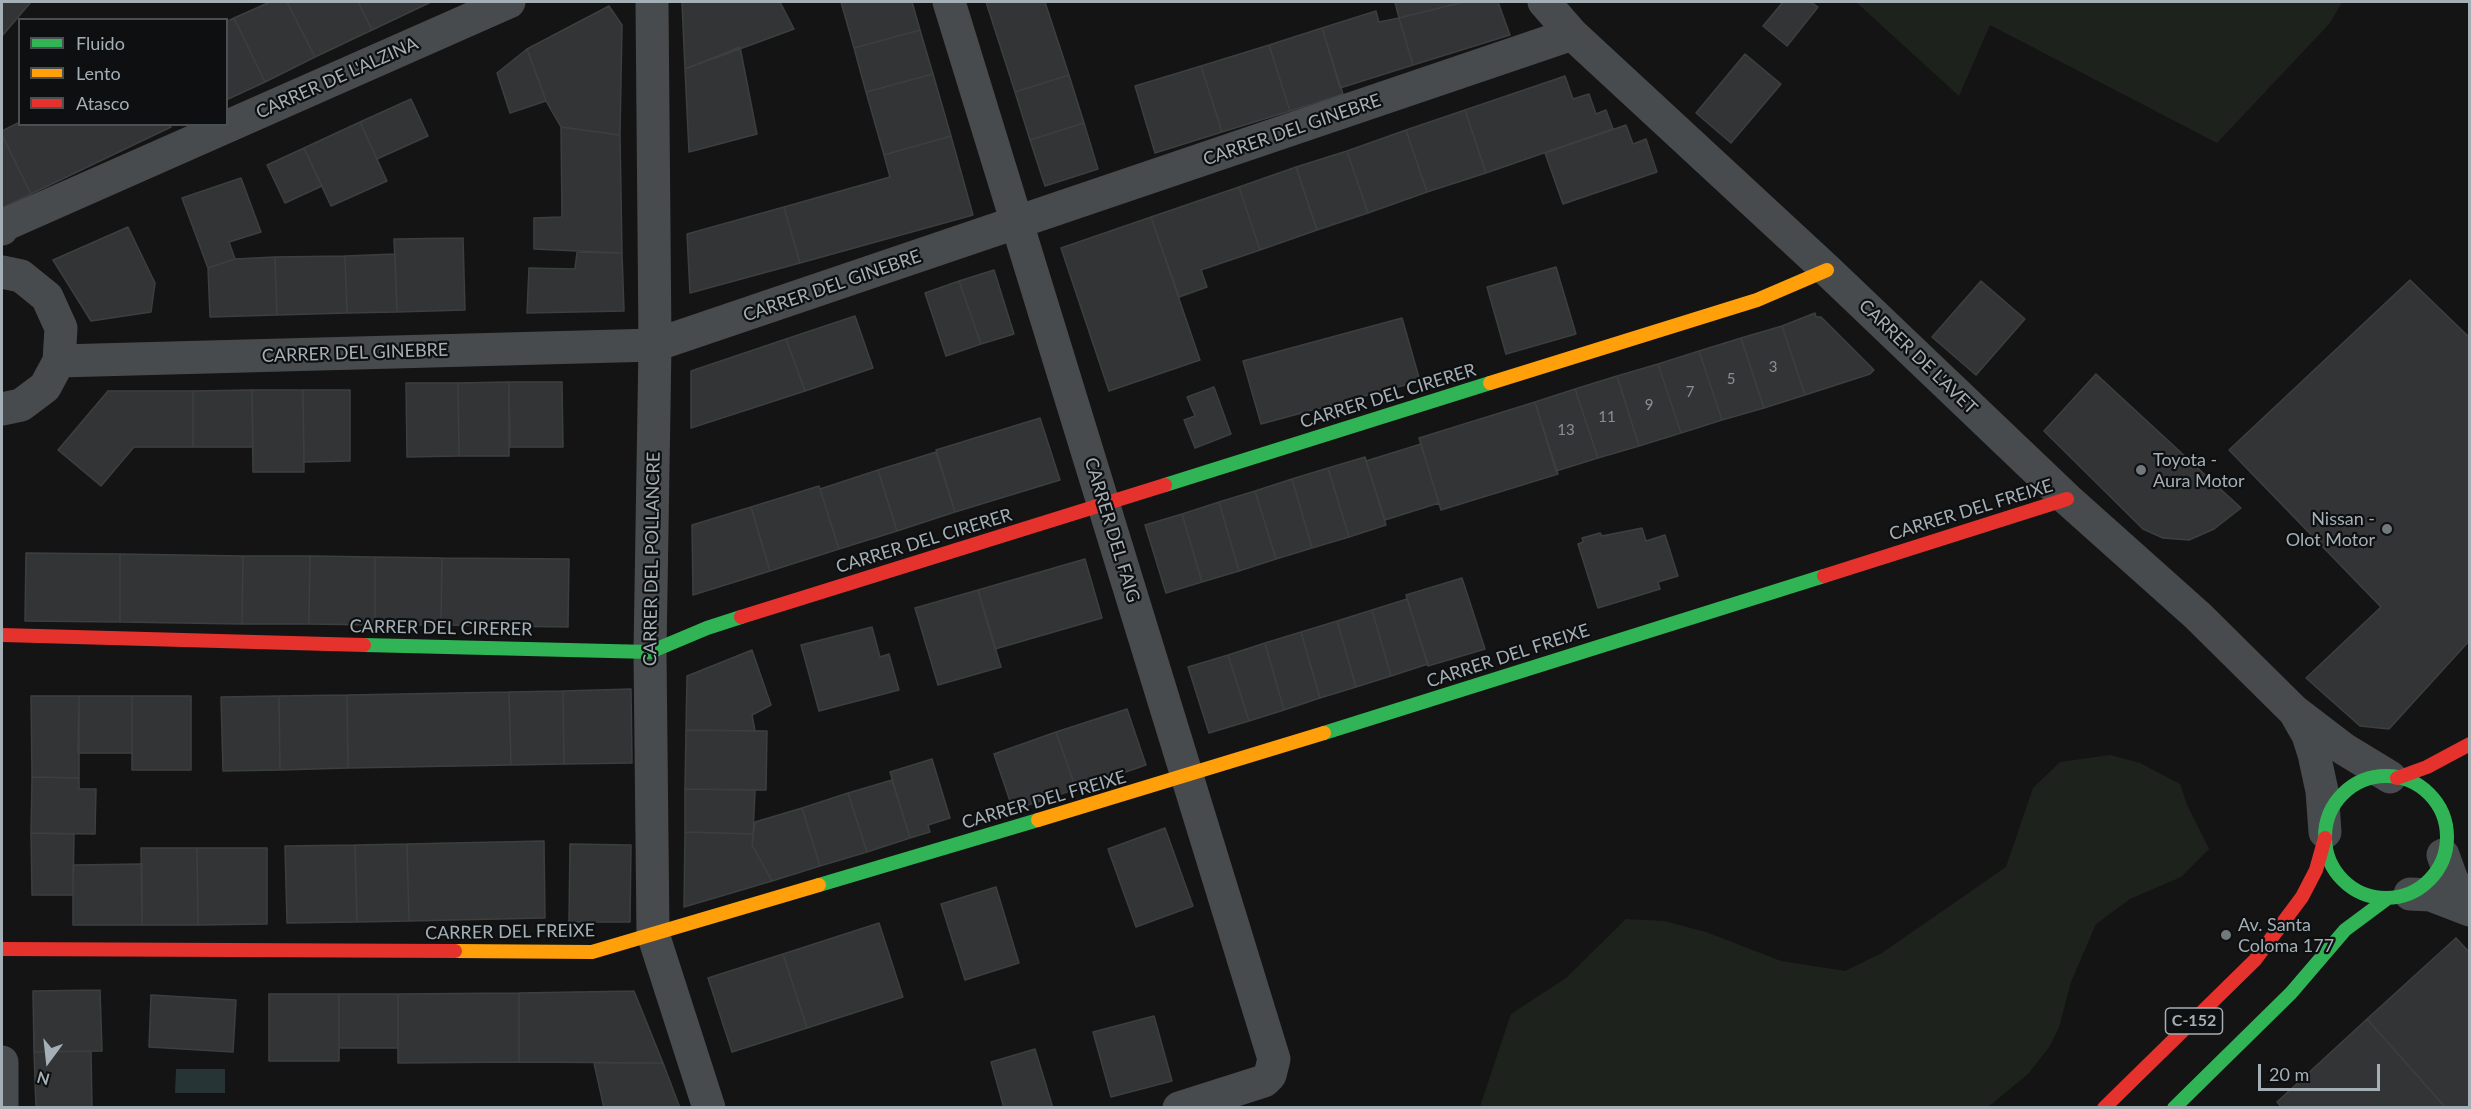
<!DOCTYPE html>
<style>
body{margin:0}
#map{position:relative;width:2471px;height:1109px;overflow:hidden;background:#141414;font-family:Lato,sans-serif}
canvas{display:block}
.frame{position:absolute;inset:0;border:3px solid #a4afb6;pointer-events:none}
.legend{position:absolute;left:18px;top:18px;width:210px;height:108px;box-sizing:border-box;background:#0e0f10;border:2px solid #4a4f52;margin:0;padding:8px 10px;list-style:none;font-size:18px;color:#a4afb6}
.legend li{display:flex;align-items:center;gap:12px;height:30px}
.legend b{width:30px;border:2px solid #4a4f52}
.north{position:absolute;left:18px;top:1031px;width:60px;height:60px;-webkit-text-stroke:4px #0e0f10;paint-order:stroke;rotate:195deg;font-size:16px;font-weight:700;line-height:24px;text-align:center;color:#a4afb6}
.north::after{content:'';display:block;margin:auto;width:21px;height:27px;background:#a4afb6;clip-path:polygon(50% 0,100% 100%,50% 72%,0 100%)}
.scale{position:absolute;left:2258px;top:1064px;width:122px;height:27px;box-sizing:border-box;border:3px solid #a4afb6;border-top:0;padding-left:8px;font-size:18px;line-height:21px;white-space:nowrap;color:#a4afb6;-webkit-text-stroke:4px #0e0f10;paint-order:stroke}
</style>
<div id="map">
<canvas width="2471" height="1109"></canvas>
<div class="frame"></div>
<ul class="legend">
<li><b style="height:8px;background:#30b455"></b>Fluido</li>
<li><b style="height:8px;background:#ff9f0a"></b>Lento</li>
<li><b style="height:8px;background:#e5322d"></b>Atasco</li>
</ul>
<div class="north">N</div>
<div class="scale">20 m</div>
</div>
<script>
const context = document.querySelector('canvas').getContext('2d');
context.lineJoin = 'round';
function fill(path, color) { context.fillStyle = color; context.fill(path, 'evenodd'); }
const poly = rows => new Path2D(rows.map(r => 'M' + r).join(''));
function stroke(path, color, width, dash) { context.strokeStyle = color; context.lineWidth = width; context.lineCap = dash ? 'butt' : 'round'; context.setLineDash(dash || []); context.stroke(path); }
function drawText(font, color, halo, rows, align = 'center') {
  context.font = font + ' Lato,sans-serif'; context.lineWidth = 4.5; context.setLineDash([]); context.textBaseline = 'middle'; context.strokeStyle = halo; context.fillStyle = color; for (const [text, x, y, turn = 0] of rows) {
    context.save(); context.translate(x, y); context.rotate((+turn || 0) * Math.PI / 180); context.textAlign = isNaN(turn) ? turn : align; if (halo) context.strokeText(text, 0, 0); context.fillText(text, 0, 0); context.restore();
  }
}
fill(poly([
 [1856,2,2342,2,2330,23,2217,143,1990,25,1959,96],
 [2110,755,2140,763,2180,784,2187,805,2209,849,2181,877,2130,899,2096,924,2071,982,2059,1027,2050,1046,2028,1074,1988,1107,1480,1107,1511,1014,1566,978,1626,919,1664,921,1706,932,1781,961,1845,971,1882,953,2006,867,2033,788,2060,762]
]), '#1d231c');
fill(poly([
 [176,1069,225,1069,225,1093,175,1093]
]), '#273436');
const building = poly([
 [2,2,31,2,2,36,2,2],
 [270,2,287,2,315,57,265,82,234,18,270,2],
 [287,2,358,2,372,30,315,57,287,2],
 [358,2,431,2,372,30,358,2],
 [682,2,780,2,794,29,685,69,682,2],
 [841,2,912,2,920,30,854,48,841,2],
 [986,2,1045,2,1069,75,1015,92,986,2],
 [1395,2,1464,2,1399,18,1395,2],
 [1464,2,1498,2,1510,35,1413,65,1399,18,1464,2],
 [1783,2,1811,2,1818,7,1787,46,1763,26,1783,2],
 [609,6,622,25,620,135,561,127,546,101,527,49,609,6],
 [1376,11,1379,22,1399,18,1413,65,1340,88,1322,28,1376,11],
 [234,18,265,82,226,100,226,22,234,18],
 [1322,28,1343,94,1290,111,1269,45,1322,28],
 [920,30,933,74,866,92,854,48,920,30],
 [1269,45,1290,111,1222,132,1201,66,1269,45],
 [740,47,757,134,689,152,685,69,740,47],
 [527,49,546,101,510,113,497,73,527,49],
 [1745,54,1781,84,1731,143,1696,113,1745,54],
 [1201,66,1222,132,1155,153,1135,86,1201,66],
 [933,74,951,136,884,155,866,92,933,74],
 [1069,75,1084,123,1030,140,1015,92,1069,75],
 [1565,76,1573,99,1589,94,1596,114,1606,110,1613,129,1486,173,1465,110,1565,76],
 [411,99,428,136,377,159,360,122,411,99],
 [1465,110,1486,173,1427,192,1406,130,1465,110],
 [20,122,169,124,171,127,31,194,2,135,2,131,20,122],
 [360,122,387,181,331,206,304,148,360,122],
 [1084,123,1098,169,1045,186,1030,140,1084,123],
 [1626,125,1633,144,1646,139,1657,172,1563,204,1545,153,1626,125],
 [561,127,620,135,622,253,534,249,534,218,562,217,561,127],
 [1406,130,1427,192,1368,213,1347,151,1406,130],
 [2,135,31,194,2,208,2,135],
 [951,136,973,215,800,263,784,207,890,177,884,155,951,136],
 [304,148,322,186,285,203,267,165,304,148],
 [1347,151,1368,213,1317,230,1296,167,1347,151],
 [1296,167,1317,230,1260,250,1239,187,1296,167],
 [241,178,261,232,229,242,235,259,208,268,182,198,241,178],
 [1239,187,1260,250,1201,270,1207,287,1179,297,1151,217,1239,187],
 [784,207,800,263,690,293,687,234,784,207],
 [1151,217,1200,360,1109,391,1061,248,1151,217],
 [128,227,155,283,151,312,91,321,53,260,128,227],
 [463,238,465,310,397,312,394,239,463,238],
 [577,252,622,253,624,311,527,313,529,268,575,269,577,252],
 [395,254,397,312,347,313,345,256,395,254],
 [345,256,347,313,277,315,275,257,345,256],
 [275,257,277,315,210,317,208,268,235,259,275,257],
 [1556,267,1576,334,1506,354,1487,287,1556,267],
 [994,270,1014,334,981,344,959,281,994,270],
 [2410,280,2470,338,2470,640,2389,729,2360,726,2306,678,2381,607,2229,450,2410,280],
 [959,281,981,344,946,356,925,293,959,281],
 [1981,281,2025,319,1976,375,1932,337,1981,281],
 [1815,313,1816,317,1821,317,1874,370,1870,374,1805,395,1782,326,1815,313],
 [855,316,873,368,805,391,786,339,855,316],
 [1402,318,1420,381,1261,424,1243,361,1402,318],
 [1782,326,1805,395,1764,408,1741,338,1782,326],
 [1741,338,1764,408,1722,420,1699,351,1741,338],
 [786,339,805,391,691,428,691,371,786,339],
 [1699,351,1722,420,1681,433,1658,364,1699,351],
 [1658,364,1681,433,1639,446,1617,376,1658,364],
 [2096,374,2241,508,2214,529,2189,540,2163,538,2143,529,2044,431,2096,374],
 [1617,376,1639,446,1598,458,1575,389,1617,376],
 [509,382,509,456,459,456,458,383,509,382],
 [509,382,562,382,563,447,510,447,509,382],
 [406,383,458,383,459,456,407,457,406,383],
 [1214,387,1231,434,1195,448,1184,420,1195,416,1187,397,1214,387],
 [1575,389,1598,458,1556,471,1535,402,1575,389],
 [252,390,253,447,193,447,193,391,252,390],
 [252,390,303,390,304,472,253,472,252,390],
 [303,390,350,390,350,461,304,462,303,390],
 [108,391,193,391,193,447,134,447,101,486,58,450,108,391],
 [1535,402,1558,474,1441,510,1419,438,1535,402],
 [1040,418,1060,480,955,512,936,450,1040,418],
 [1421,444,1439,503,1385,520,1366,461,1421,444],
 [936,452,955,512,897,531,878,470,936,452],
 [1365,457,1386,525,1349,537,1328,468,1365,457],
 [1328,468,1349,537,1312,548,1292,479,1328,468],
 [878,470,897,531,839,549,820,489,878,470],
 [1292,479,1312,548,1276,559,1255,491,1292,479],
 [819,486,839,549,770,571,751,507,819,486],
 [1255,491,1276,559,1239,571,1219,502,1255,491],
 [1219,502,1239,571,1202,582,1182,514,1219,502],
 [751,507,770,571,693,595,692,525,751,507],
 [1182,514,1202,582,1166,593,1145,525,1182,514],
 [1642,528,1646,541,1665,535,1678,576,1658,582,1660,589,1598,608,1578,544,1583,542,1582,538,1600,533,1602,536,1642,528],
 [26,553,120,554,120,622,25,621,26,553],
 [120,554,243,556,242,624,120,622,120,554],
 [243,556,310,556,309,624,242,624,243,556],
 [310,556,375,557,375,625,309,624,310,556],
 [375,557,442,558,441,625,375,625,375,557],
 [442,558,569,559,568,627,441,625,442,558],
 [1085,559,1102,618,995,649,978,590,1085,559],
 [1462,578,1485,649,1428,666,1406,595,1462,578],
 [978,590,1001,667,938,685,915,608,978,590],
 [1407,599,1428,664,1391,676,1372,610,1407,599],
 [1372,610,1391,676,1356,687,1337,621,1372,610],
 [1337,621,1356,687,1320,698,1301,632,1337,621],
 [872,627,880,657,889,654,899,690,819,711,801,645,872,627],
 [1301,632,1320,698,1284,710,1265,643,1301,632],
 [1265,643,1284,710,1249,721,1228,655,1265,643],
 [752,650,771,705,752,715,755,731,686,730,687,676,752,650],
 [1228,655,1249,721,1209,733,1188,667,1228,655],
 [631,689,632,763,564,764,563,691,631,689],
 [563,691,564,764,511,765,509,692,563,691],
 [509,692,511,765,348,768,347,695,509,692],
 [347,695,348,768,280,770,279,696,347,695],
 [31,696,79,696,79,778,32,777,31,696],
 [79,696,132,696,132,753,78,753,79,696],
 [132,696,191,696,191,770,132,770,132,696],
 [279,696,280,770,223,771,221,697,279,696],
 [1127,709,1146,765,1076,789,1056,732,1127,709],
 [686,730,767,731,766,790,685,789,686,730],
 [1056,732,1076,789,1013,810,994,754,1056,732],
 [932,759,950,818,928,825,930,832,910,838,890,772,932,759],
 [32,777,79,778,79,789,96,789,95,834,31,833,32,777],
 [892,780,910,838,867,852,848,793,892,780],
 [685,789,755,790,753,834,685,832,685,789],
 [848,793,867,852,820,866,802,808,848,793],
 [802,808,820,866,772,881,752,845,755,822,802,808],
 [1165,828,1193,906,1136,927,1108,849,1165,828],
 [685,832,753,834,752,845,772,881,684,907,685,832],
 [31,833,74,834,73,895,32,895,31,833],
 [544,841,545,918,409,921,407,844,544,841],
 [407,844,409,921,357,922,355,845,407,844],
 [570,844,631,845,630,922,569,922,570,844],
 [355,845,357,922,287,923,285,846,355,845],
 [141,848,197,848,198,925,142,925,141,848],
 [197,848,267,848,267,924,198,925,197,848],
 [142,864,142,925,73,925,73,865,142,864],
 [996,887,1019,963,965,980,941,904,996,887],
 [879,923,903,997,807,1028,783,954,879,923],
 [2456,938,2470,953,2470,1108,2446,1108,2367,1019,2456,938],
 [783,954,807,1028,732,1052,708,978,783,954],
 [100,990,102,1051,34,1052,33,991,100,990],
 [634,991,663,1063,519,1062,519,993,634,991],
 [519,993,519,1062,398,1063,398,994,519,993],
 [269,994,339,994,339,1061,269,1061,269,994],
 [339,994,398,994,398,1048,339,1048,339,994],
 [151,995,236,1000,233,1052,149,1047,151,995],
 [1154,1016,1172,1081,1111,1097,1093,1032,1154,1016],
 [2367,1019,2446,1108,2282,1108,2277,1102,2367,1019],
 [1035,1049,1053,1108,1004,1108,991,1062,1035,1049],
 [91,1051,92,1108,36,1108,34,1052,91,1051],
 [594,1063,663,1063,680,1108,604,1108,594,1063]
]);
fill(building, '#333435');
stroke(building, '#3c3f40', 1.5);
stroke(poly([
 [652,2,655,345,650,652,653,934,709,1108],
 [949,2,1274,1059,1270,1075,1264,1081,1179,1108],
 [1544,2,1572,34,1827,270,2067,499,2198,616,2293,710,2344,749,2390,777],
 [2,229,2,226,509,2],
 [2,272,21,276,47,297,61,328,59,361,45,387,21,405,2,409],
 [59,361,655,345,1572,34],
 [2296,714,2308,735,2314,754,2322,791,2325,832],
 [2443,855,2452,880,2470,906],
 [2410,894,2431,895,2470,910],
 [2,1062,2,1108]
]), '#484b4d', 33);
stroke(poly([
 [1165,485,1490,383],
 [364,645,650,652,707,628,741,617],
 [1324,733,1824,576],
 '2325 837a61 61 0 1 1 122 0a61 61 0 1 1-122 0Z',
 [819,885,1038,820],
 [2174,1108,2291,993,2345,930,2388,898]
]), '#30b455', 14);
stroke(poly([
 [1490,383,1757,300,1827,270],
 [1038,820,1324,733],
 [455,951,592,952,819,885]
]), '#ff9f0a', 14);
stroke(poly([
 [1824,576,2067,499],
 [741,617,1165,485],
 [2,635,364,645],
 [2397,778,2427,767,2470,744],
 [2,949,455,951],
 [2104,1108,2255,960,2302,897,2316,870,2325,838]
]), '#e5322d', 14);
for (const [x, y, r, color] of [
 [2141,470,6,"#72797d"],
 [2387,529,6,"#72797d"],
 [2226,935,6,"#72797d"]
]) { const dot = new Path2D(); dot.arc(x, y, r, 0, 2 * Math.PI); context.fillStyle = color; context.fill(dot); stroke(dot, '#0e0f10', 2); }
drawText('15px', '#889096', null, [
 ["3",1773,367],
 ["5",1731,379],
 ["7",1690,392],
 ["9",1649,405],
 ["11",1607,417],
 ["13",1566,430]
]);
for (const [x, y, w] of [
 [2194,1021,57]
]) { const box = new Path2D(); box.roundRect(x - w / 2, y - 13, w, 26, 4.5); context.fillStyle = '#0e0f10'; context.fill(box); stroke(box, '#a4afb6', 1.5); }
drawText('bold 16px', '#a4afb6', null, [
 ["C-152",2194,1021]
]);
drawText('18px', '#a4afb6', '#0e0f10', [
 ["CARRER DE L'ALZINA",337,78,-24],
 ["CARRER DEL GINEBRE",1292,130,-19],
 ["CARRER DEL GINEBRE",832,286,-19],
 ["CARRER DEL GINEBRE",355,353,-2],
 ["CARRER DE L'AVET",1918,357,44],
 ["CARRER DEL CIRERER",1388,396,-17],
 ["CARRER DEL FREIXE",1971,510,-17],
 ["CARRER DEL FAIG",1112,530,73],
 ["CARRER DEL CIRERER",924,541,-17],
 ["CARRER DEL POLLANCRE",652,559,-89],
 ["CARRER DEL CIRERER",441,628,1],
 ["CARRER DEL FREIXE",1508,656,-18],
 ["CARRER DEL FREIXE",1044,800,-16],
 ["CARRER DEL FREIXE",510,932,-1]
]);
drawText('18px', '#a4afb6', '#0e0f10', [
 ["Toyota -",2153,460],
 ["Aura Motor",2153,481],
 ["Nissan -",2375,519,"right"],
 ["Olot Motor",2375,540,"right"],
 ["Av. Santa",2238,925],
 ["Coloma 177",2238,946]
], 'left');
</script>
